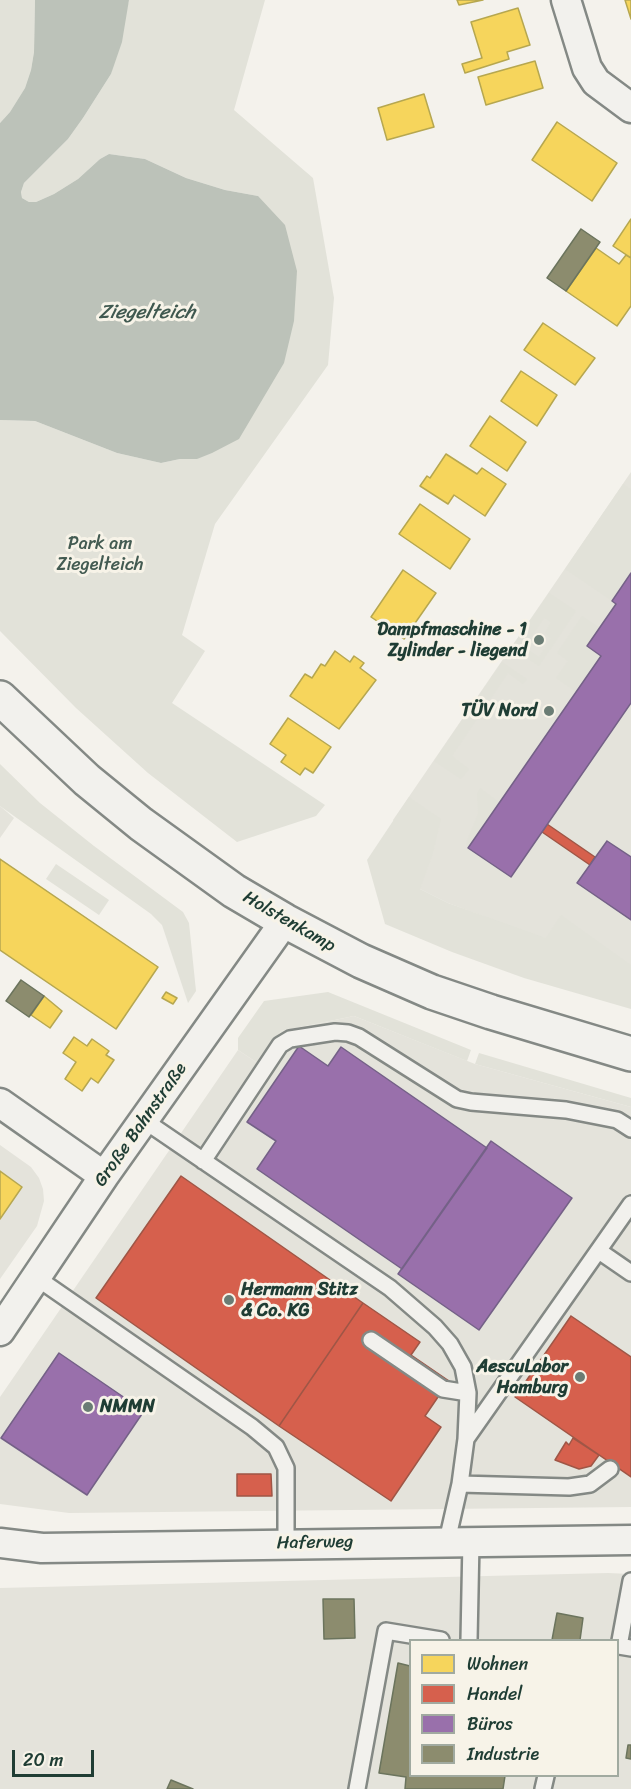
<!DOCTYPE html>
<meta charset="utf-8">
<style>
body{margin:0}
#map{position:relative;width:631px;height:1789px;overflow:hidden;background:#f4f2ec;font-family:Sriracha,sans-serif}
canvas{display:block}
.legend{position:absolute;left:409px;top:1639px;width:210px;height:138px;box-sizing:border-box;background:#f7f3e8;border:2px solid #a1aaa0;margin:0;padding:8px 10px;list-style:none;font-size:18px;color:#1f3d34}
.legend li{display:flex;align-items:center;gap:12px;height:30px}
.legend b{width:30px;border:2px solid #a1aaa0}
.scale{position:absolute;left:12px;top:1750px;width:82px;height:27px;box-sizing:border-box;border:3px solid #1f3d34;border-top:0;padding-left:8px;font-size:18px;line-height:21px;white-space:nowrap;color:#1f3d34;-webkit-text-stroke:4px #f7f3e8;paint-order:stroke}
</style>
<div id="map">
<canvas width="631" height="1789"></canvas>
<ul class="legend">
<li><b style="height:16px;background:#f6d55c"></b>Wohnen</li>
<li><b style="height:16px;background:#d6604d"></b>Handel</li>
<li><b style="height:16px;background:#9970ab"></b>Büros</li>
<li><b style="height:16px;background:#8c8c6e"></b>Industrie</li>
</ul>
<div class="scale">20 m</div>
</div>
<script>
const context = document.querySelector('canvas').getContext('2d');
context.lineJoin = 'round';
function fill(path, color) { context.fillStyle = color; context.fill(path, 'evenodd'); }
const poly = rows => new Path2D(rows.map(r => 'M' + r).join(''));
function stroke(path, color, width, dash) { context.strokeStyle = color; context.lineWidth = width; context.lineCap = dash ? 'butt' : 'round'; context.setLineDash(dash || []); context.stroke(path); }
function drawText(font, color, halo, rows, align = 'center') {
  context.font = font + ' Sriracha,sans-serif'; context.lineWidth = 6; context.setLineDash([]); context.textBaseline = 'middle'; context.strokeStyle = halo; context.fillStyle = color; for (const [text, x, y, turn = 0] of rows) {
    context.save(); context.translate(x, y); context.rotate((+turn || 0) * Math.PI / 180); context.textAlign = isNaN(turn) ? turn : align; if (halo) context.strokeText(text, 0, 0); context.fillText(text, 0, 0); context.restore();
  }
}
fill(poly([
 [631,472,631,966,520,930,448,903,420,889,393,820],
 [0,806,14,818,0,838],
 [354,1016,475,1064,631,1107,631,1507,69,1513,0,1504,0,1397,238,1050,259,1064,281,1031],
 [0,1145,31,1167,39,1178,43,1189,44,1201,37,1226,0,1279],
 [608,1573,631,1574,631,1789,0,1789,0,1588],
 [410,1640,618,1640,618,1776,410,1776]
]), '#e4e3db');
fill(poly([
 [0,0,35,0,34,52,31,70,25,88,10,112,0,123],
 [129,0,265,0,234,110,313,178,334,298,328,365,215,524,182,635,205,651,172,703,325,805,316,816,237,842,148,773,76,708,0,631,0,420,35,421,117,453,161,463,180,459,197,459,258,196,225,190,186,178,145,159,109,154,100,159,78,179,54,194,36,202,29,202,22,198,21,192,24,183,68,139,83,118,111,74],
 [623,484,631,489,631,573,612,601,565,569],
 [549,593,576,611,539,666,511,648],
 [544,618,551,622,545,633,551,638,539,657,524,647],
 [582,616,600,628,601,656,576,692,556,678,568,661,557,653],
 [502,662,527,679,523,684,508,673,452,756,469,769,461,779,434,761],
 [0,764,40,803,94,846,183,912,189,923,196,991,188,1003,162,925,151,914,0,806],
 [480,788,499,802,468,848,466,843,478,814,477,794],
 [409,797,441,819,433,853,420,889,448,903,546,938,561,915,631,965,631,1009,524,978,452,952,385,924,367,860],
 [56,864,109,900,99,915,46,879],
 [328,992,471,1050,467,1061,354,1016,281,1031,259,1064,238,1050,238,1038,264,1001],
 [479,1053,631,1098,631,1107,475,1064]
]), '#e2e2d9');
fill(poly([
 [35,0,129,0,122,42,111,74,83,118,68,139,24,183,21,192,22,198,29,202,36,202,54,194,78,179,100,159,109,154,145,159,186,178,225,190,258,196,285,225,297,271,294,321,284,363,239,439,212,453,197,459,180,459,161,463,117,453,35,421,0,420,0,123,10,112,25,88,31,70,34,52]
]), '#bcc2b9');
const homes = poly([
 [457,0,483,0,459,5,457,0],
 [625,0,631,0,631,19,625,0],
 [518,8,530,45,507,52,509,59,465,73,462,64,482,58,471,22,518,8],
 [535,61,543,88,486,105,478,77,535,61],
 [424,94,434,127,387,140,378,108,424,94],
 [557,122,617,163,592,201,532,160,557,122],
 [631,219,631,258,613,246,631,219],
 [596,248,619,264,626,255,631,258,631,306,617,326,566,291,596,248],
 [543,323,595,358,575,385,524,350,543,323],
 [521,371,557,395,537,426,501,401,521,371],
 [490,416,526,442,507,471,470,446,490,416],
 [446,454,477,474,482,468,506,484,485,516,454,495,448,504,420,486,427,476,430,478,446,454],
 [420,504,470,539,450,569,399,534,420,504],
 [403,570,436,593,404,639,371,617,403,570],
 [335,651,350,662,354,656,364,663,360,668,376,680,339,729,290,696,305,674,312,678,321,664,325,666,335,651],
 [288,718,331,747,313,773,305,768,300,775,281,762,286,755,270,744,288,718],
 [0,859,158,967,116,1029,0,950,0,859],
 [166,992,177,998,173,1004,162,998,166,992],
 [44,996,62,1011,50,1028,31,1015,44,996],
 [74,1037,87,1046,92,1039,109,1051,106,1055,114,1060,98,1083,91,1078,82,1091,65,1079,76,1062,63,1053,74,1037],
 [0,1171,22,1187,0,1219,0,1171]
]);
fill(homes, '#f6d55c');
stroke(homes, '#b6a750', 1.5);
const shops = poly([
 [547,824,595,857,590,865,542,832,547,824],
 [181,1176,363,1303,279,1426,96,1298,181,1176],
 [363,1303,420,1342,411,1355,449,1381,425,1416,441,1427,391,1501,279,1426,363,1303],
 [571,1316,631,1357,631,1477,515,1397,571,1316],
 [573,1438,599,1455,591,1466,579,1469,555,1460,566,1442,569,1445,573,1438],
 [237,1474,271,1474,272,1496,237,1496,237,1474]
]);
fill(shops, '#d6604d');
stroke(shops, '#9f5646', 1.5);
const offices = poly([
 [631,573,631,703,511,877,468,848,601,656,587,646,616,604,612,601,631,573],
 [607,841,631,857,631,920,577,883,607,841],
 [299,1046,328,1066,341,1047,487,1148,402,1269,257,1169,276,1141,247,1122,299,1046],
 [491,1141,572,1198,479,1330,398,1274,491,1141],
 [59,1353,144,1411,87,1495,1,1438,59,1353]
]);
fill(offices, '#9970ab');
stroke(offices, '#746187', 1.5);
const industry = poly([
 [581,229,600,242,566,291,547,278,581,229],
 [21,980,44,996,29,1017,6,1001,21,980],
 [323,1599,354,1599,355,1638,324,1639,323,1599],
 [557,1613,583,1618,580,1640,552,1640,557,1613],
 [398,1663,410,1666,410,1776,505,1776,503,1789,405,1789,406,1777,379,1773,398,1663],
 [628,1745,631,1745,631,1759,626,1758,628,1745],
 [171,1780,193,1789,167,1789,171,1780]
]);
fill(industry, '#8c8c6e');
stroke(industry, '#6b745d', 1.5);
const service = poly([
 [145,1121,390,1288,435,1327,450,1344,463,1367,468,1393,466,1439,460,1484,447,1541],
 [203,1161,280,1045,290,1039,335,1032,348,1033,359,1037,457,1099,471,1102,566,1110,617,1120,631,1129],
 [599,1251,631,1273],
 [37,1278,252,1427,276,1447,286,1468,286,1544],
 [371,1340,443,1389,468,1393],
 [466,1439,631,1204],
 [460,1484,569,1487,590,1484,610,1469],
 [631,1581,619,1646,631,1648],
 [469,1640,471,1541],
 [357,1789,386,1631,441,1640],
 [543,1789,546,1776]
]);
const minor = poly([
 [566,0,587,68,596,82,631,108],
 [0,1103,104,1176],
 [0,1331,104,1176,285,921],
 [0,1543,42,1548,631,1540]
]);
const secondary = poly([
 [0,698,87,780,141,824,234,891,285,921,361,961,432,992,491,1012,631,1054]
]);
stroke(service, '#848985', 20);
stroke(minor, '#848985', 33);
stroke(secondary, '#848985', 38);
stroke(service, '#f2f1ed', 15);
stroke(minor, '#f2f1ed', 28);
stroke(secondary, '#f2f1ed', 33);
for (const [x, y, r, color] of [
 [539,640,6,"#6a7c74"],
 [549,711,6,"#6a7c74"],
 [229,1300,6,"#6a7c74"],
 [580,1377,6,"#6a7c74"],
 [88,1407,6,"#6a7c74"]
]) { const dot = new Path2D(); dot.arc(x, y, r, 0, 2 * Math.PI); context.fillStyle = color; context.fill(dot); stroke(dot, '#f7f3e8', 2); }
drawText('18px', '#435b52', '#f7f3e8', [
 ["Park am",100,544],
 ["Ziegelteich",100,565]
]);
drawText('bold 18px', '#1f3d34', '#f7f3e8', [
 ["Dampfmaschine - 1",527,630],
 ["Zylinder - liegend",527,651],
 ["TÜV Nord",537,711],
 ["Hermann Stitz",241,1290,"left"],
 ["& Co. KG",241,1311,"left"],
 ["AescuLabor",568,1367],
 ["Hamburg",568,1388],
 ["NMMN",100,1407,"left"]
], 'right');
drawText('18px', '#1f3d34', '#f7f3e8', [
 ["Holstenkamp",289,922,30],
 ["Große Bahnstraße",141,1125,-55],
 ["Haferweg",315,1543,-1]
]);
drawText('italic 20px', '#405950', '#f7f3e8', [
 ["Ziegelteich",147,313]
]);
</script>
